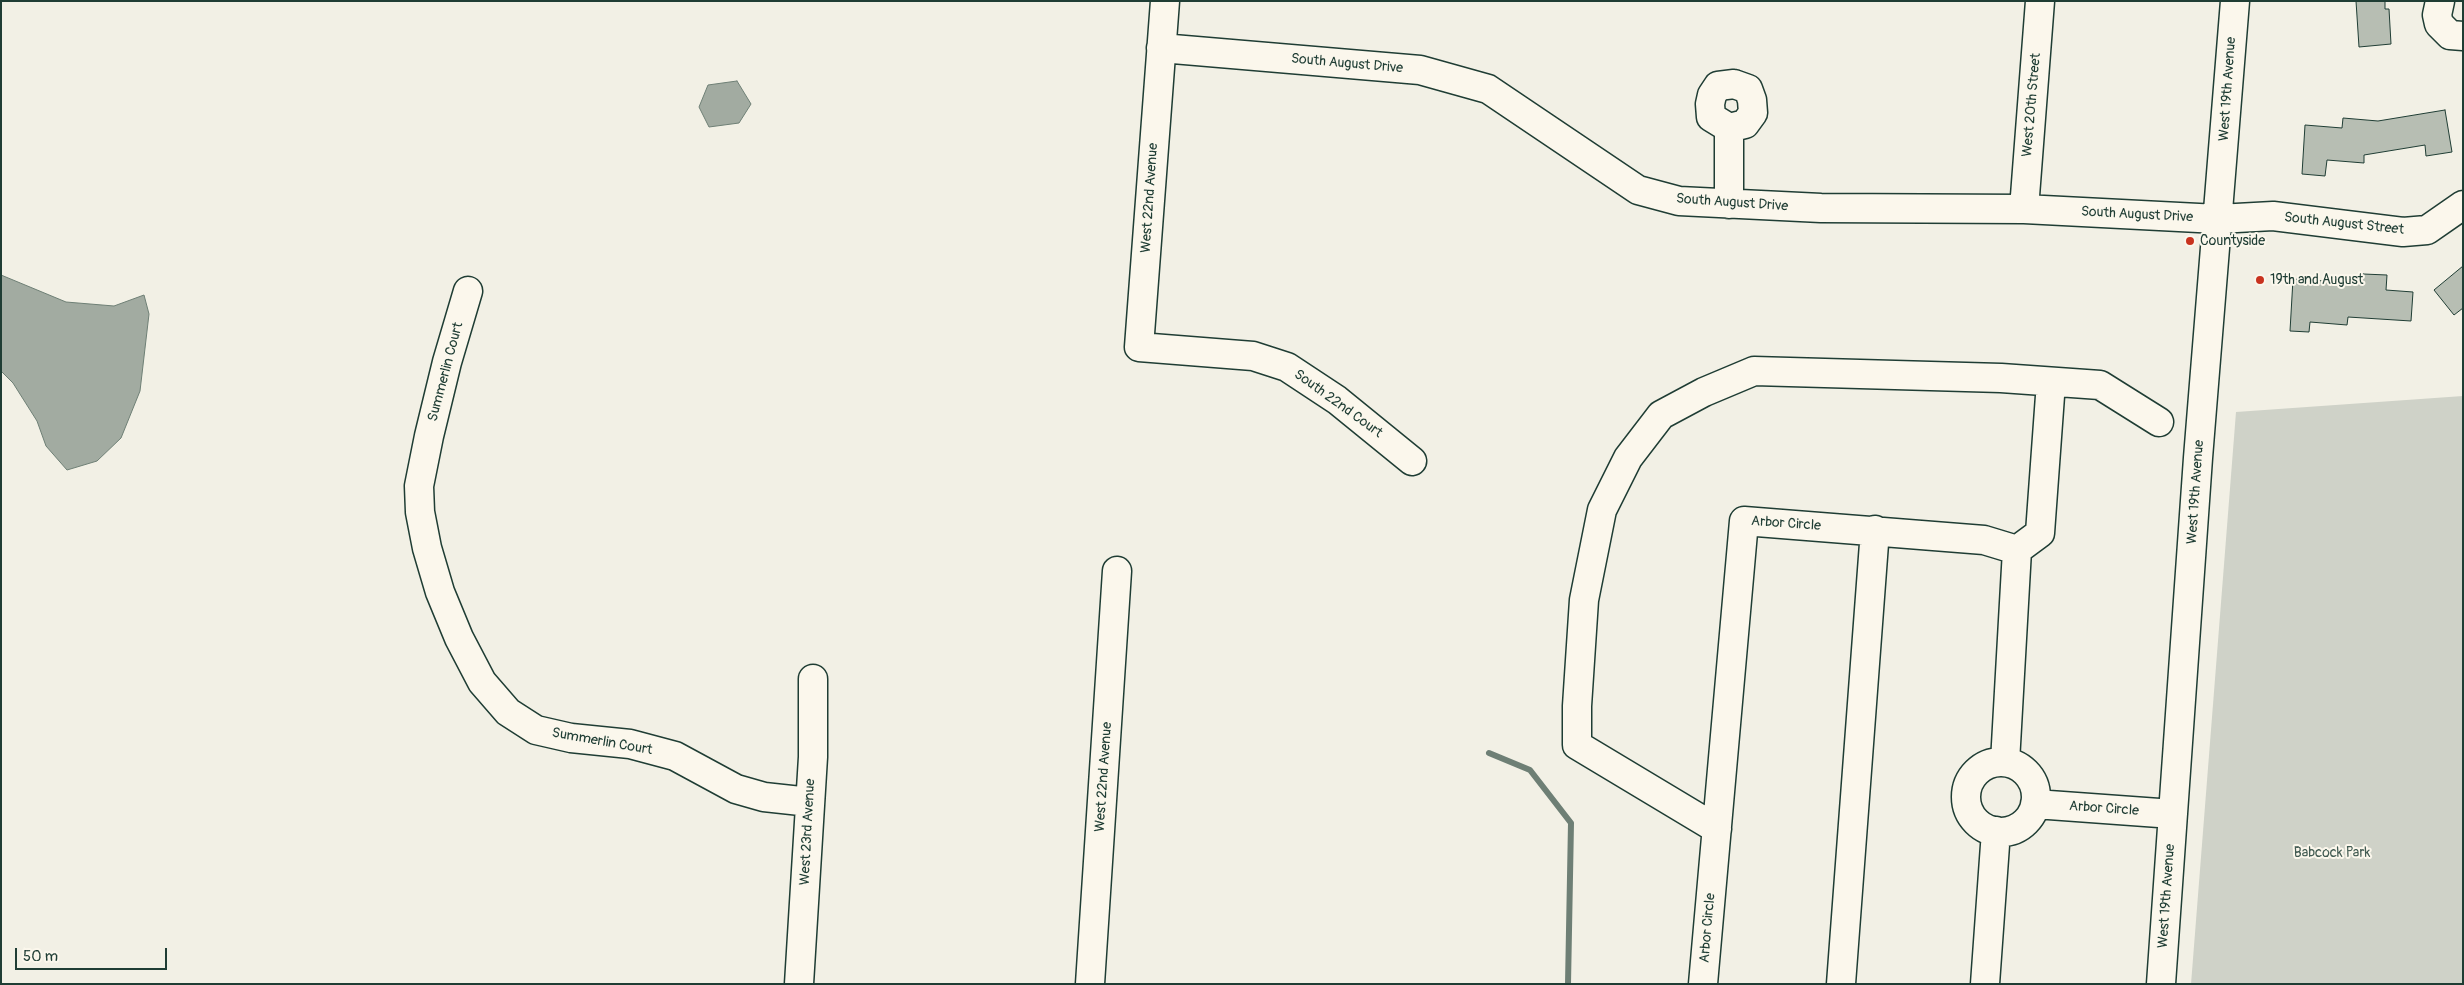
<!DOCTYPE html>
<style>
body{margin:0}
#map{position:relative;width:2464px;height:985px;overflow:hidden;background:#f2f0e5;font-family:Pangolin,sans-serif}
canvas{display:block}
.frame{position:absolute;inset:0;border:2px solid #1f3d34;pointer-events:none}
.scale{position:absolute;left:15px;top:948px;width:152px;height:22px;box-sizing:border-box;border:2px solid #1f3d34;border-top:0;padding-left:6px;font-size:15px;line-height:18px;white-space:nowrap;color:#1f3d34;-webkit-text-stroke:4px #fbf7ec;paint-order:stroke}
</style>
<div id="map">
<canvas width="2464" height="985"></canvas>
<div class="frame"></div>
<div class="scale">50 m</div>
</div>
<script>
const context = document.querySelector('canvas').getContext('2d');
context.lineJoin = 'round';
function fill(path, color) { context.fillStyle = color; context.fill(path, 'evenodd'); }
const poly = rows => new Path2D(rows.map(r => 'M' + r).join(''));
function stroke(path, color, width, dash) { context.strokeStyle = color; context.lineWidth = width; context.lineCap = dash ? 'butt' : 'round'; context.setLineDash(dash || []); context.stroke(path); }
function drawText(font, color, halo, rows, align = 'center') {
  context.font = font + ' Pangolin,sans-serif'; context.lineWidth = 4; context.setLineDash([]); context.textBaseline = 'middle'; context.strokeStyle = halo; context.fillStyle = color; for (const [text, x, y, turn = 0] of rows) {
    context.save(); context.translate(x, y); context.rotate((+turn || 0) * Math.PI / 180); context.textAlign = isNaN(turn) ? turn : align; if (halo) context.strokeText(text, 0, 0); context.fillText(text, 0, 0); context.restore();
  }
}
fill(poly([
 [2463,396,2463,984,2191,984,2236,412]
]), '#cfd2c8');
const water = poly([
 [737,81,751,104,739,123,709,127,699,107,708,85,737,81],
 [1,275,66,302,114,306,144,295,149,314,140,391,121,438,97,461,67,470,46,446,37,421,13,383,1,371,1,275]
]);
fill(water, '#a2aba1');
stroke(water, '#6e7f75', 1);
stroke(poly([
 [1489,753,1530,770,1571,823,1568,984]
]), '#6e7f75', 6);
const building = poly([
 [2356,1,2385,1,2385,9,2389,9,2391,44,2359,47,2356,1],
 [2445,110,2452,152,2426,156,2425,145,2364,155,2364,163,2327,160,2325,176,2302,174,2305,125,2342,128,2343,118,2378,121,2445,110],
 [2463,266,2463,308,2454,315,2434,290,2463,266],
 [2363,274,2387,275,2386,290,2413,292,2411,321,2348,317,2347,325,2310,322,2309,332,2290,331,2293,279,2325,281,2326,276,2363,278,2363,274]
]);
fill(building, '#b7beb3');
stroke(building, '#1f3d34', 1);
const minor = poly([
 [1165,1,1139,347,1253,356,1287,367,1337,400,1412,461],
 [2440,1,2437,15,2439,24,2450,35,2463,36],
 [1161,48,1420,70,1488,89,1638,190,1679,201,1821,208,2024,209,2218,219,2273,216,2403,232,2427,230,2463,205],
 [1734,84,1748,89,1752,100,1753,113,1745,124,1729,128,1711,117,1710,104,1712,95,1718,86,1734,84],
 [1729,128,1729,204],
 [2024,209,2040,1],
 [468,291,447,362,429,436,419,486,420,512,427,548,440,592,459,638,482,682,508,712,536,730,571,738,630,744,675,756,736,789,764,797,810,802],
 [2017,550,2040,533,2051,382],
 '1966 797a35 35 0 1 1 70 0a35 35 0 1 1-70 0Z',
 [2035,804,2173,814],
 [1717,829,1577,745,1577,706,1584,600,1602,510,1628,458,1661,415,1704,392,1754,371,2001,378,2100,385,2159,422],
 [799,984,813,757,813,679],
 [1090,984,1117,571],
 [1703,984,1744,521,1984,540,2017,550,2005,762],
 [1841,984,1875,530],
 [1985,984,1996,831],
 [2161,984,2198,458,2235,1]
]);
stroke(minor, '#1f3d34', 31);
stroke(minor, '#fbf7ec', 28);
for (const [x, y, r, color] of [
 [2190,241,5,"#c8321e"],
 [2260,280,5,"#c8321e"]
]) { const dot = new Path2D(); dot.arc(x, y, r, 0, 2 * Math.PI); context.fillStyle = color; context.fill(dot); stroke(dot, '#fbf7ec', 2); }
drawText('14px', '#1f3d34', '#fbf7ec', [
 ["South August Drive",1347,64,5],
 ["West 19th Avenue",2228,89,-86],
 ["West 20th Street",2032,105,-85],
 ["West 22nd Avenue",1150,198,-86],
 ["South August Drive",1732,203,4],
 ["South August Drive",2137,215,3],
 ["South August Street",2344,224,6],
 ["Summerlin Court",446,372,-75],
 ["South 22nd Court",1338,404,36],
 ["West 19th Avenue",2196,492,-86],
 ["Arbor Circle",1786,524,4],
 ["Summerlin Court",602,742,10],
 ["West 22nd Avenue",1104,777,-86],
 ["Arbor Circle",2104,809,4],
 ["West 23rd Avenue",808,832,-87],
 ["West 19th Avenue",2167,896,-86],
 ["Arbor Circle",1708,928,-85]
]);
drawText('14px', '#1f3d34', '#fbf7ec', [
 ["Countyside",2200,241],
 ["19th and August",2270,280]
], 'left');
drawText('14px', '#425b52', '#fbf7ec', [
 ["Babcock Park",2332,853]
]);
</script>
